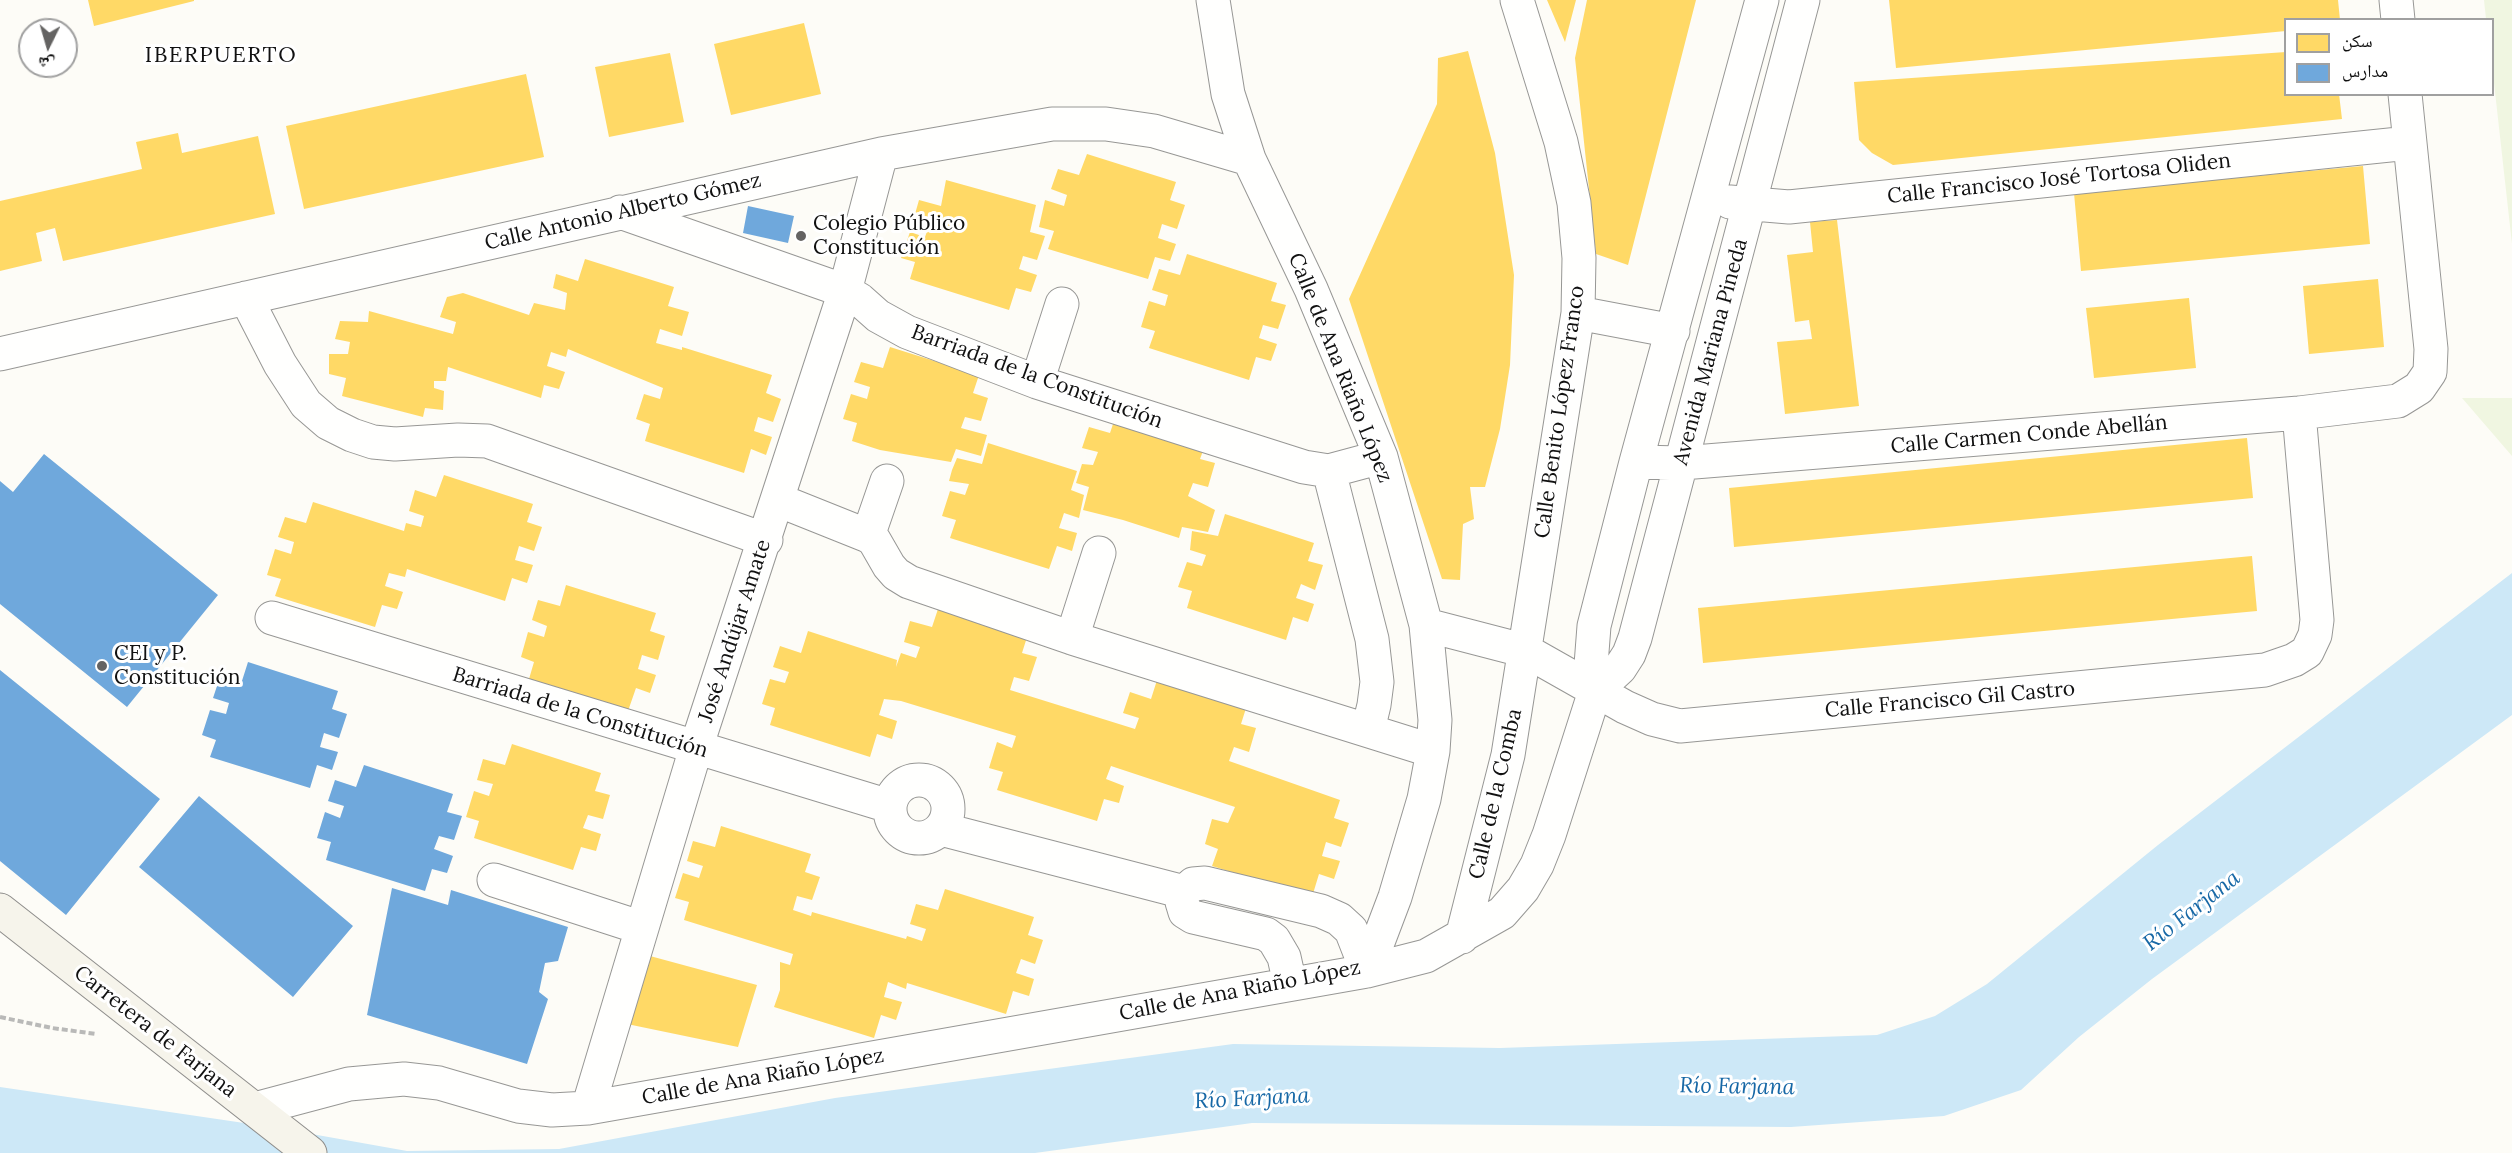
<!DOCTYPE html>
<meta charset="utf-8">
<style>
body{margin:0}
#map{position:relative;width:2512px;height:1153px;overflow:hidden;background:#fdfcf7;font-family:Lora,"Noto Naskh Arabic",serif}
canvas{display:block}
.legend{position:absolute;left:2284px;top:18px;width:210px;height:78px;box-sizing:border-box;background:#fff;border:2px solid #a0a0a0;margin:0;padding:8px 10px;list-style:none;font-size:18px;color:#111}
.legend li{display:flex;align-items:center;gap:12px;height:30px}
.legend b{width:30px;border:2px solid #a0a0a0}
.north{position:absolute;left:18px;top:18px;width:60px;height:60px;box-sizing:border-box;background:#fff;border:2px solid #a0a0a0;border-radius:50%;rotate:185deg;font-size:16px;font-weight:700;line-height:24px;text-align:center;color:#111}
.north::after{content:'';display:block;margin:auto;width:21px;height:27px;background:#646362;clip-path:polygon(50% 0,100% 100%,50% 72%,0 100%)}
</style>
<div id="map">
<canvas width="2512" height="1153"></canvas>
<ul class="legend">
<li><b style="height:16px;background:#ffd966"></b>سكن</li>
<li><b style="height:16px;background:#6fa8dc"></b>مدارس</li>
</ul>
<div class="north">ش</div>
</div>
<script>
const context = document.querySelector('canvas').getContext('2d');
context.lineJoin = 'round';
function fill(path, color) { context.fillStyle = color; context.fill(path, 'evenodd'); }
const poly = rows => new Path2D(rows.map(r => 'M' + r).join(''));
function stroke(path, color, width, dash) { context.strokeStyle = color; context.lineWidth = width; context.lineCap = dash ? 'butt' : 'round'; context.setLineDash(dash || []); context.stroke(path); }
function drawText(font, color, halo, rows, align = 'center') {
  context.font = font + ' Lora,serif'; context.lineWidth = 6; context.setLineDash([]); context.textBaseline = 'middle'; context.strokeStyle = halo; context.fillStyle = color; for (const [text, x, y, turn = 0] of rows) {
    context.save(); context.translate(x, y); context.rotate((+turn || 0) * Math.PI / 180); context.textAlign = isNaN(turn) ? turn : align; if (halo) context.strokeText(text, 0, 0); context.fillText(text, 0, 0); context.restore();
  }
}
fill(poly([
 [2484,0,2512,0,2512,244,2493,74,2492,20,2486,19],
 [2462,398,2512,398,2512,456]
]), '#f0f6e1');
fill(poly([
 [2512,573,2512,715,2152,979,2079,1037,2021,1090,1944,1116,1791,1127,1252,1123,1035,1153,0,1153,0,1087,278,1128,407,1151,559,1149,835,1098,1233,1044,1500,1048,1877,1035,1935,1016,1987,984,2158,845]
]), '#cde8f7');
fill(poly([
 [88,0,194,0,194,1,94,26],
 [1547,0,1576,0,1565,42],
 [1587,0,1696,0,1628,265,1596,254,1575,58],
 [1889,0,2338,0,2340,20,2286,20,2286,31,1896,68],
 [804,23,821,94,731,115,714,44],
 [1468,51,1495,153,1514,275,1510,365,1500,429,1485,487,1470,487,1474,519,1463,524,1460,580,1442,579,1349,299,1437,104,1438,58],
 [2286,52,2286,94,2339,94,2342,119,1893,165,1872,153,1859,140,1854,82],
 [670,53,684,122,609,137,595,67],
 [526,74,544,157,304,209,286,126],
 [178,133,182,153,258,136,275,214,63,261,55,228,36,233,42,261,0,271,0,201,142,169,136,142],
 [1087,154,1176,182,1170,200,1185,205,1177,229,1162,224,1158,238,1176,244,1170,261,1155,257,1148,279,1048,249,1054,231,1039,227,1045,200,1064,206,1067,195,1051,189,1058,169,1079,175],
 [2363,166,2370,244,2081,271,2074,193],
 [946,180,1036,205,1030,232,1045,236,1037,260,1023,256,1019,269,1037,275,1031,292,1016,288,1009,310,910,279,915,262,901,258,910,232,925,237,929,226,913,221,919,200,941,206],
 [1837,220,1859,406,1785,414,1777,342,1812,339,1809,320,1795,322,1787,255,1813,252,1810,222],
 [1187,254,1277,283,1271,301,1286,305,1278,329,1263,325,1259,338,1277,344,1271,361,1256,357,1249,380,1149,348,1155,331,1141,327,1149,301,1165,306,1168,295,1152,290,1159,269,1180,275],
 [585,259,674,287,668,306,689,312,682,336,660,329,656,343,682,350,682,347,772,375,766,393,781,399,773,422,758,417,754,431,772,437,766,455,751,449,744,473,645,441,650,424,636,419,644,394,660,399,663,388,568,349,566,357,551,352,547,366,565,372,559,389,544,385,541,398,448,367,446,381,434,381,434,388,444,391,443,410,425,408,423,417,342,396,346,378,329,374,329,354,348,354,350,342,335,339,340,321,368,322,369,311,453,334,456,322,440,317,447,297,463,293,529,315,534,303,565,310,567,293,553,288,556,274,578,281],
 [2378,279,2384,347,2309,354,2303,286],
 [2189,298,2196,368,2094,378,2086,308],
 [890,347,979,375,973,393,988,398,981,421,965,417,961,428,987,435,981,456,956,449,951,462,880,450,852,441,857,423,843,419,851,394,867,399,870,387,854,382,861,362,883,368],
 [1117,412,1207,440,1200,459,1215,463,1208,487,1193,483,1188,496,1215,510,1208,532,1182,527,1179,538,1123,520,1083,510,1089,487,1076,483,1082,464,1093,465,1098,452,1082,448,1089,427,1110,433],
 [2247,438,2253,498,1734,547,1729,488],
 [988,443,1077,471,1071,490,1084,495,1079,518,1064,513,1059,528,1077,533,1072,551,1057,546,1049,569,950,538,956,520,942,516,950,491,965,495,969,484,949,481,952,470,957,458,982,464],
 [444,475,533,504,527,522,542,527,534,551,519,546,515,560,533,565,527,583,512,578,505,601,407,569,405,577,389,573,385,586,403,592,397,609,382,605,375,627,275,596,281,579,267,575,275,549,291,554,294,542,278,537,285,517,306,523,313,502,404,531,406,523,421,527,424,516,409,511,415,490,436,497],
 [1225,514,1314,543,1308,561,1323,565,1315,590,1301,584,1296,598,1314,604,1308,622,1293,617,1286,640,1187,608,1192,591,1178,587,1187,562,1202,566,1206,555,1190,550,1192,531,1218,536],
 [2252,556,2257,611,1703,663,1698,608],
 [566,585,656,613,650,631,665,636,658,660,642,655,638,669,656,675,650,693,636,688,628,711,529,679,534,662,521,657,528,632,544,637,547,626,532,620,538,600,560,606],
 [939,606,1028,634,1022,653,1037,657,1029,681,1014,677,1010,690,1135,729,1139,718,1123,713,1130,692,1151,699,1158,677,1247,705,1241,724,1256,728,1249,752,1234,747,1229,761,1340,800,1334,818,1349,823,1341,847,1326,842,1322,856,1340,861,1334,879,1319,874,1312,897,1212,866,1218,849,1205,844,1212,819,1228,823,1235,807,1111,766,1106,779,1124,786,1119,803,1104,799,1097,821,997,790,1003,772,989,768,997,742,1012,748,1016,736,901,701,884,699,879,715,897,721,892,739,877,734,870,757,770,725,775,708,762,704,770,679,785,683,789,672,773,667,780,646,801,653,808,631,897,660,896,667,901,653,916,658,920,647,904,642,910,621,932,627],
 [512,744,601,773,595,791,610,795,603,819,588,815,583,828,601,834,596,851,581,847,573,870,474,838,479,821,466,817,474,791,489,796,493,784,477,780,483,759,505,765],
 [721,826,811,854,805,872,820,877,812,900,797,896,793,910,811,916,812,912,906,939,907,936,922,941,926,929,910,924,916,904,938,910,945,889,1034,917,1028,935,1043,940,1035,964,1021,959,1016,973,1034,979,1029,996,1013,991,1006,1014,907,983,906,989,888,982,884,997,902,1002,896,1020,881,1015,874,1038,774,1007,780,990,780,962,790,965,793,954,684,920,689,902,675,898,683,873,699,878,703,866,687,861,693,841,715,847],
 [650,956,757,985,738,1047,627,1024]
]), '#ffd966');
fill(poly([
 [748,206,794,216,788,243,743,233],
 [44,454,218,595,127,707,0,604,0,481,13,492],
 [248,662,338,691,332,709,347,714,339,738,324,733,320,747,338,752,332,770,317,765,310,788,210,757,216,740,202,735,210,710,226,714,229,703,213,698,220,677,241,684],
 [0,670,160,799,66,915,0,861],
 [364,765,453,794,447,812,462,816,454,840,439,836,434,849,453,856,447,873,432,869,425,891,326,860,331,842,317,838,325,812,340,818,344,806,328,801,335,780,356,787],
 [199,796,353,926,293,997,139,867],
 [392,888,448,905,451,890,568,927,558,961,545,963,539,992,548,999,527,1064,367,1015]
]), '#6fa8dc');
const street = poly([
 [1213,0,1228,94,1249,159,1311,289,1381,457,1426,625,1435,720,1433,751,1424,799,1416,826,1395,897,1367,971],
 [2396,0,2398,20],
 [1730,202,1789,207,2409,143],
 [620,212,845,291,860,300,878,316,907,332,1037,382,1304,467,1329,471,1381,457],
 [246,298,280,364,306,404,328,423,352,435,373,442,395,444,458,440,487,441,766,540],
 [1578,313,1673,331],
 [0,354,881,154,1052,124,1106,124,1154,131,1249,159],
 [1037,382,1062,304],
 [1636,462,1682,463,2299,413,2398,401,2419,388,2430,372,2431,349,2405,94],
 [1329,471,1372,639,1377,682,1374,705,1368,730],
 [778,500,868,536,874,540,889,566,896,574,909,582,1072,638,1433,751],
 [868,536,887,481],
 [272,618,889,806],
 [1426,625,1526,651,1625,707,1652,719,1680,726,2265,670,2294,660,2307,652,2315,635,2317,620,2299,413],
 [1072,638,1099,553],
 [1595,691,1620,668,1629,654,1635,638,1803,0],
 '890 809a29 29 0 1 1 58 0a29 29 0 1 1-58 0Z',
 [941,829,1184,892],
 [494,880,642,928],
 [1462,937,1508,755,1578,313,1579,258,1574,203,1561,142,1517,0],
 [1290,984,1284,957,1274,940,1266,934,1193,917,1185,912,1182,902,1184,892,1193,884,1205,883,1321,911,1339,919,1351,930,1367,971],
 [588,1108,696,748,845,291,881,154],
 [255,1109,349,1084,404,1079,439,1083,518,1106,552,1110,588,1108,1367,971,1426,956,1502,913,1523,889,1537,865,1549,835,1595,691,1591,665,1594,626,1636,462,1762,0]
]);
const secondary = poly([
 [0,910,310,1153]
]);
stroke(street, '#979795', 35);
stroke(secondary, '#8e8d8b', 35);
stroke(poly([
 [0,1017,52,1028,96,1034]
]), '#b9b9b8', 4, [6, 3]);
stroke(street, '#fffffe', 33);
stroke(secondary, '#f6f4eb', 33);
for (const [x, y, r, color] of [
 [801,236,6,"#646362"],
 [102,666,6,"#646362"]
]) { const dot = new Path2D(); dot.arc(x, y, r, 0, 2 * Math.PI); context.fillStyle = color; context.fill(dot); stroke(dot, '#fff', 2); }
drawText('21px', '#111', '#fff', [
 ["Calle Francisco José Tortosa Oliden",2059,179,-6],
 ["Calle Antonio Alberto Gómez",623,212,-13],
 ["Avenida Mariana Pineda",1711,352,-75],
 ["Calle de Ana Riaño López",1340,368,68],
 ["Barriada de la Constitución",1037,377,20],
 ["Calle Benito López Franco",1560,412,-82],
 ["Calle Carmen Conde Abellán",2029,435,-5],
 ["José Andújar Amate",735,631,-72],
 ["Calle Francisco Gil Castro",1950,700,-5],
 ["Barriada de la Constitución",580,713,17],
 ["Calle de la Comba",1496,794,-77],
 ["Calle de Ana Riaño López",1240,991,-11],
 ["Carretera de Farjana",155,1032,38],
 ["Calle de Ana Riaño López",763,1077,-10]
]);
drawText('21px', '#111', '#fff', [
 ["Colegio Público",813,224],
 ["Constitución",813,248],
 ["CEI y P.",114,654],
 ["Constitución",114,678]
], 'left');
context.letterSpacing = '1.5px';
drawText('22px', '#111', '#fff', [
 ["IBERPUERTO",221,56]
]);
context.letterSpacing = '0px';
drawText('italic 22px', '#1768a6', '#fff', [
 ["Río Farjana",2192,911,-38],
 ["Río Farjana",1737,1087,1],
 ["Río Farjana",1252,1099,-3]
]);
</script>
